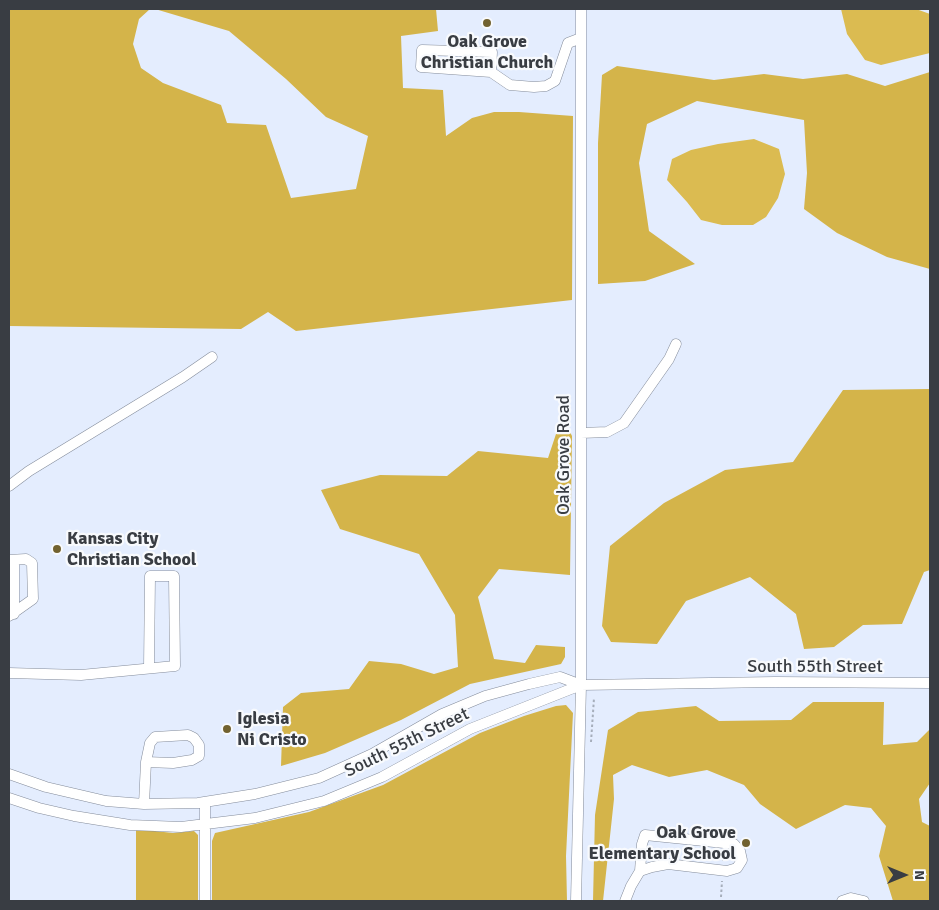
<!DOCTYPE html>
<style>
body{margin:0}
#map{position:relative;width:939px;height:910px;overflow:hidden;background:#e4edfe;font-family:Signika,sans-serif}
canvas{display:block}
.frame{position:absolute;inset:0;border:10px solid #393d43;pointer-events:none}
.north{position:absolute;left:879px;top:850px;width:50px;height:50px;-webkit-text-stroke:4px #f8fafd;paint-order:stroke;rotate:90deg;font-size:14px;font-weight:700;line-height:20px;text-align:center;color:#393d43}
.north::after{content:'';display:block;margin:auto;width:18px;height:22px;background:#393d43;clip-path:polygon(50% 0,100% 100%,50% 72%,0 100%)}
</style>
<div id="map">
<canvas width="939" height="910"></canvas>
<div class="frame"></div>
<div class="north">N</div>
</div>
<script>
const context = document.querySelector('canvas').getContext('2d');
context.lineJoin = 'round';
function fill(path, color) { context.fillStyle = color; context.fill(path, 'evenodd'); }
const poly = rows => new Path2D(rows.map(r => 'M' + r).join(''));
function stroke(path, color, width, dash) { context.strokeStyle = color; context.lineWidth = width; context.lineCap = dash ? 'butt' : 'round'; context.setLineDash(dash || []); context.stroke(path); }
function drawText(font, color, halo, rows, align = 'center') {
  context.font = font + ' Signika,sans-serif'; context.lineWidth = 4.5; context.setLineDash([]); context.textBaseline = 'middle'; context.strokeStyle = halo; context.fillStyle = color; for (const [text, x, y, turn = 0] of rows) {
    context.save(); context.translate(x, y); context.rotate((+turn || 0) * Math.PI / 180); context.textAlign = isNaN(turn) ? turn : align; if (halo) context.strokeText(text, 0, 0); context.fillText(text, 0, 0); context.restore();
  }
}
fill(poly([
 [9,9,150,9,139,19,133,44,141,68,163,83,221,105,227,123,266,125,291,198,356,189,368,136,326,117,286,79,229,31,155,9,436,9,438,31,401,36,403,88,443,90,446,136,472,118,494,112,519,112,573,116,572,300,296,331,268,312,241,329,9,326],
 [617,66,714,80,764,74,803,79,847,74,885,86,930,72,930,269,887,257,837,233,804,209,807,173,804,120,697,101,647,124,639,163,649,231,695,264,645,281,598,284,598,143,602,75],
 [930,389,930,570,924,572,902,624,863,625,834,647,804,649,796,614,750,577,686,601,657,644,611,642,602,626,610,546,664,503,725,470,793,462,843,390],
 [562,416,572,436,570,575,499,569,478,597,494,659,525,663,536,645,565,647,565,657,561,664,470,684,401,720,325,753,281,766,283,707,301,693,349,689,369,661,401,664,434,674,458,667,455,615,419,554,340,529,321,490,380,475,447,476,478,451,548,458],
 [813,702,884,702,883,745,917,742,930,729,930,783,919,799,922,822,930,826,930,901,893,901,879,856,886,826,871,808,845,805,796,829,760,804,744,785,707,770,669,777,632,765,613,775,614,799,603,901,593,901,595,815,608,730,638,712,696,706,719,721,791,720],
 [566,705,573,713,566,856,567,901,212,901,212,841,215,833,309,812,383,785,480,733,524,716,556,706],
 [136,829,173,833,194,831,198,835,198,901,136,901]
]), '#d4b44a');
fill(poly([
 [841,9,916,9,930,14,930,53,881,65,865,60,847,34],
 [754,139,779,149,785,174,778,198,766,217,753,225,722,225,701,220,687,202,667,180,672,159,691,150,718,144]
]), '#dbbb51');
const minor = poly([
 [491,72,492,52,422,50,421,67,491,72,510,85,534,87,546,86,555,81,568,43,581,38],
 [581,433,607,432,624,423,669,359,676,344],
 [9,486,29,471,183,377,212,357],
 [9,560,26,559,32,563,33,599,9,616],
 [14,614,14,560],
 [9,673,81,675,175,666,174,576,150,576,149,668],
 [9,774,46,787,106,801,144,804,198,803,255,794,319,778,372,754,442,714,485,696,529,684,560,677,581,685,775,682,930,683],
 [9,798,39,808,74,816,130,825,181,827,255,818,324,801,382,777,470,729,581,685],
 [205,802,205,901],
 [144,804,146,762,150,743,155,737,188,735,194,738,199,745,199,756,192,760,173,763,146,762],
 [645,835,734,844,740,851,742,860,737,868,727,871,668,864,652,867,640,871,642,844,645,835],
 [576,901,581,685,581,9],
 [625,901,631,886,640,871],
 [842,901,851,898,864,901]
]);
stroke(minor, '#848c9b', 11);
stroke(poly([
 [591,742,594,698],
 [718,852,718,855,723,857,723,861],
 [721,897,722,881]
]), '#a6aebb', 2, [2.5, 2.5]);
stroke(minor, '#fff', 10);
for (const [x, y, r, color] of [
 [487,23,5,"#726230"],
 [57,549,5,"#726230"],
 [227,729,5,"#726230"],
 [746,843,5,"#726230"]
]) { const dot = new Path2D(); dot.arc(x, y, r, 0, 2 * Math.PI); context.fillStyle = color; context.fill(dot); stroke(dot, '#f8fafd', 2); }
drawText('bold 18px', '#393d43', '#f8fafd', [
 ["Oak Grove",487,42,"center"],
 ["Christian Church",487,63,"center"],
 ["Kansas City",67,539],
 ["Christian School",67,560],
 ["Iglesia",237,719],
 ["Ni Cristo",237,740],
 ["Oak Grove",736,833,"right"],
 ["Elementary School",736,854,"right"]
], 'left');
drawText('18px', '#393d43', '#f8fafd', [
 ["Oak Grove Road",564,455,-90],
 ["South 55th Street",815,667],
 ["South 55th Street",407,743,-26]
]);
</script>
